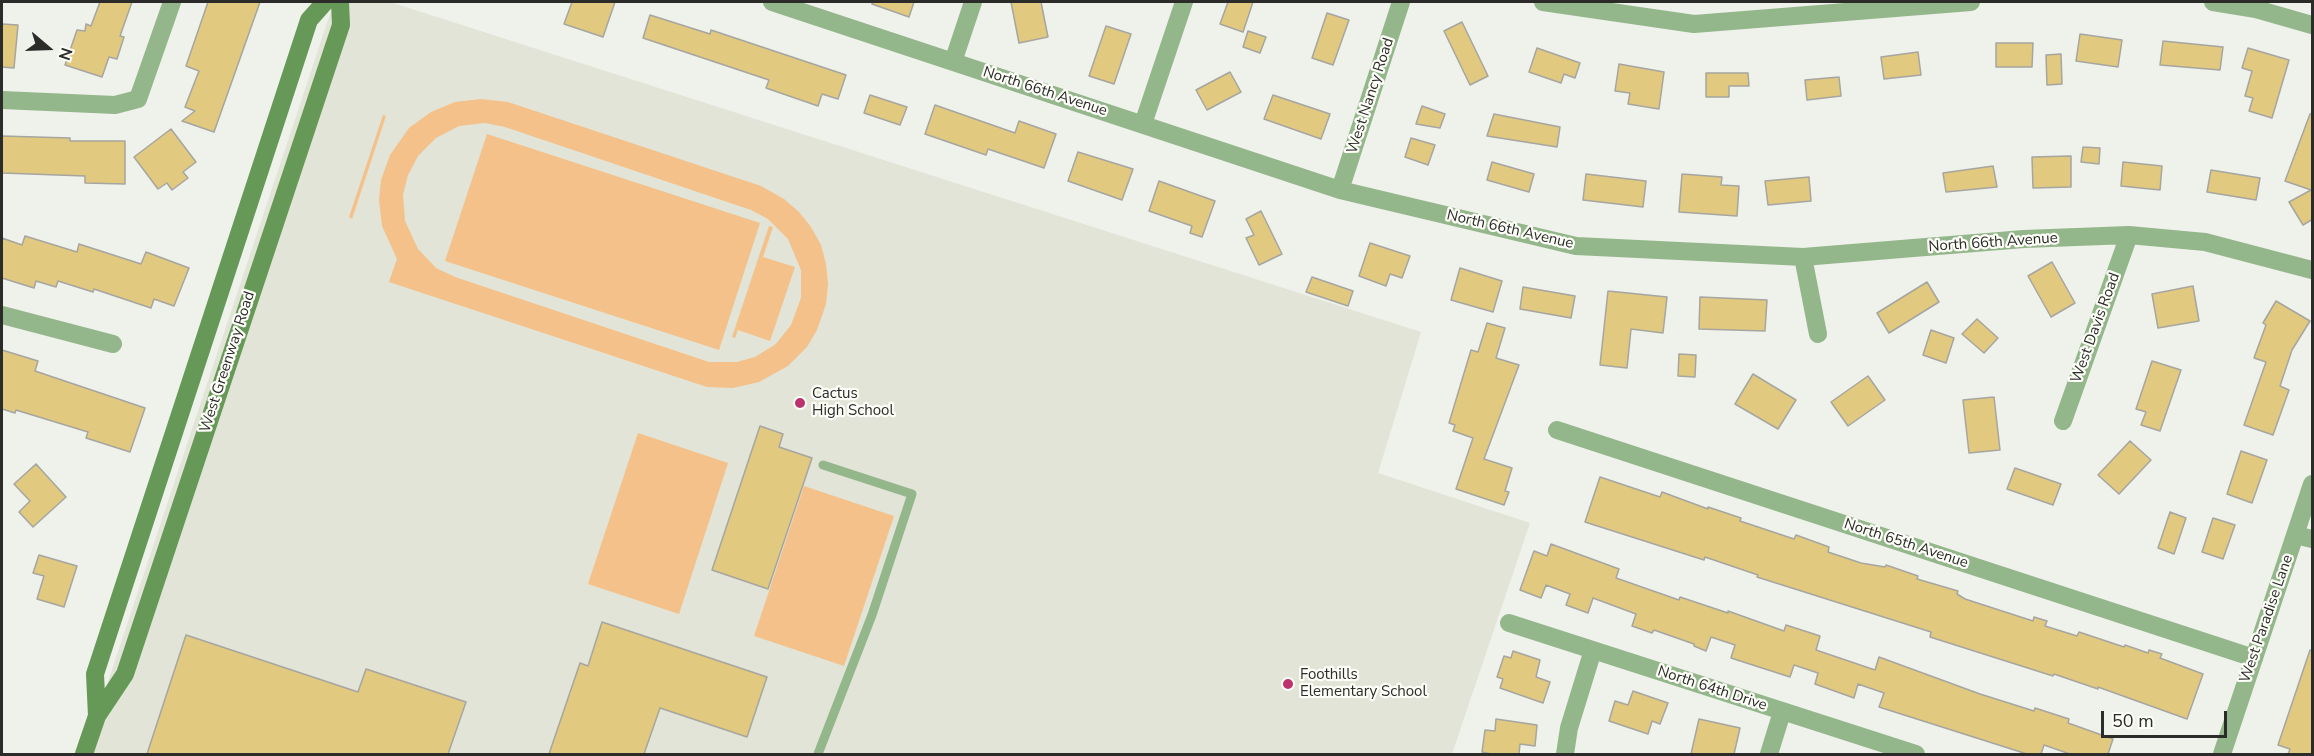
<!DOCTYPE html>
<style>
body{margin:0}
#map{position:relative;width:2314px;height:756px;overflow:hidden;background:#eff1eb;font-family:"Nunito Sans",sans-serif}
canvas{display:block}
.frame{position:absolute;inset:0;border:3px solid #2b2c2a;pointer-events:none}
.north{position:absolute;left:18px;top:18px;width:60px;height:60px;-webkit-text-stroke:4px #fdfef8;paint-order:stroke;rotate:109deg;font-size:16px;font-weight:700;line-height:24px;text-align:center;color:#2b2c2a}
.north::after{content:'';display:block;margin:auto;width:21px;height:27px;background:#2b2c2a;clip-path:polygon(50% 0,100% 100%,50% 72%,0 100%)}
.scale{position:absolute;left:2101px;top:711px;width:126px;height:27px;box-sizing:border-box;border:3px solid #2b2c2a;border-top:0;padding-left:8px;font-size:18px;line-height:21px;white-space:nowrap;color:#2b2c2a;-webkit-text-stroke:4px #fdfef8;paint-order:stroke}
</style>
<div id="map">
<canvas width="2314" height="756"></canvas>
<div class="frame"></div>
<div class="north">N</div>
<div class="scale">50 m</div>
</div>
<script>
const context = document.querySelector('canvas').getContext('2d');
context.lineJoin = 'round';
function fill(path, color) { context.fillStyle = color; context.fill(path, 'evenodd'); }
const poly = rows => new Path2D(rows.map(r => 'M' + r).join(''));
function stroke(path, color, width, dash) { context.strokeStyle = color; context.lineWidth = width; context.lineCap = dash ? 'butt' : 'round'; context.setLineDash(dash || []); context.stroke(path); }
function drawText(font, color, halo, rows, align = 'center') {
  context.font = font + ' "Nunito Sans",sans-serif'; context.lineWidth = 4.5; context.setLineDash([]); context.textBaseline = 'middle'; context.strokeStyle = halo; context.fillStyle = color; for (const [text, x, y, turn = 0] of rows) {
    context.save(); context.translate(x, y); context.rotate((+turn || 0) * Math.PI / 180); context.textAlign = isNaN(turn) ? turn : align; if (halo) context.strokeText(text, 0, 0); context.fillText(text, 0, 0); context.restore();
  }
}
fill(poly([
 [334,2,390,2,1421,332,1378,473,1530,523,1452,754,84,754]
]), '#e2e4d7');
fill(poly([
 [481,99,508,102,761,186,784,199,799,212,811,227,821,245,826,264,828,284,826,304,817,330,807,347,788,366,759,382,733,388,707,387,389,282,397,259,382,226,379,200,381,180,390,155,409,128,431,112,455,102],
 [485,123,505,127,751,210,768,219,788,239,801,270,801,298,791,325,776,344,755,357,737,362,709,362,455,277,436,268,418,249,405,221,403,195,408,175,418,156,436,138,459,126],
 [383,115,386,116,352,219,349,217],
 [487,134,760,223,719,350,445,261],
 [769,226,773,227,763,257,795,267,770,341,738,330,735,338,732,337],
 [638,433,728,463,679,614,588,584],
 [804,486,894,516,844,666,754,636]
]), '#f3c189');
const building = poly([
 [100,2,132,2,120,36,124,37,117,59,109,57,102,77,65,65,77,30,85,31,86,24,91,26,100,2],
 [208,2,260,2,214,132,182,121,195,111,185,107,199,71,186,66,208,2],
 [572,2,615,2,603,37,564,24,572,2],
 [872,2,914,2,909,17,872,4,872,2],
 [1011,2,1041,2,1048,37,1019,43,1011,2],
 [1228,2,1253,2,1243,32,1220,24,1228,2],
 [1327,13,1349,20,1333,65,1312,58,1327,13],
 [650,15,710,34,711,30,846,75,838,99,822,94,818,106,766,88,769,80,643,38,650,15],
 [1462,22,1488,76,1470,85,1444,31,1462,22],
 [2,24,18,25,14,68,2,67,2,24],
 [1106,26,1131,34,1114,84,1089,76,1106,26],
 [1248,31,1266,37,1260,53,1243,47,1248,31],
 [2080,34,2122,40,2118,67,2076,61,2080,34],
 [2163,41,2223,47,2220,70,2160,65,2163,41],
 [1996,43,2033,43,2032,67,1996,67,1996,43],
 [1537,48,1580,63,1575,78,1564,74,1561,83,1529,72,1537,48],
 [2248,48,2289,60,2272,118,2249,111,2253,98,2245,96,2252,71,2242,68,2248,48],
 [1918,52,1921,75,1884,79,1881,57,1918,52],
 [2061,54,2062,84,2047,85,2046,55,2061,54],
 [1619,64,1664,72,1659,109,1628,104,1630,93,1615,91,1619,64],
 [1230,72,1241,92,1207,110,1196,90,1230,72],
 [1706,73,1748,73,1749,86,1729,86,1729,97,1706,97,1706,73],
 [1839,77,1841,96,1807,100,1805,80,1839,77],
 [870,95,907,107,900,125,864,113,870,95],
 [1273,95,1330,114,1321,139,1264,119,1273,95],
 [935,105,1015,133,1019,121,1056,134,1044,168,988,149,986,155,925,134,935,105],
 [1422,106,1445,114,1440,128,1416,124,1422,106],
 [1494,114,1560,127,1557,147,1487,136,1494,114],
 [2310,114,2313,114,2313,219,2303,225,2289,202,2311,190,2285,181,2310,114],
 [171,129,196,162,183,172,188,178,172,190,167,183,158,189,134,157,171,129],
 [2,136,70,138,70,141,125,141,125,184,85,183,85,176,2,173,2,136],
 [1411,138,1435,145,1428,165,1405,157,1411,138],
 [2083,147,2100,148,2099,164,2081,162,2083,147],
 [1078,152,1133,169,1122,200,1068,181,1078,152],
 [2071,156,2071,187,2033,188,2032,157,2071,156],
 [1492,162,1534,174,1529,192,1487,180,1492,162],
 [2123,162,2162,166,2160,190,2121,186,2123,162],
 [1993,166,1997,187,1946,192,1943,173,1993,166],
 [2211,170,2260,178,2256,200,2207,192,2211,170],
 [1586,174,1646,181,1643,207,1583,200,1586,174],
 [1682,174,1722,177,1721,185,1739,186,1737,216,1679,212,1682,174],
 [1809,177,1811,201,1768,205,1765,181,1809,177],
 [1159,181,1215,201,1202,237,1190,233,1192,226,1149,211,1159,181],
 [1261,211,1282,254,1259,265,1246,238,1254,235,1246,219,1261,211],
 [25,236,77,252,79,244,141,264,146,252,189,268,174,306,154,299,151,308,94,289,93,292,58,281,56,287,36,281,34,288,2,278,2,238,22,245,25,236],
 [1370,243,1410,256,1402,278,1390,274,1386,286,1359,276,1370,243],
 [2052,262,2075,303,2051,317,2028,276,2052,262],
 [1460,268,1502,281,1493,312,1451,300,1460,268],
 [1312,277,1353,291,1348,306,1306,292,1312,277],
 [1927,282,1939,302,1889,333,1877,313,1927,282],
 [2193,286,2199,321,2158,328,2152,294,2193,286],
 [1523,287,1575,296,1571,318,1520,309,1523,287],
 [1608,291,1667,297,1663,333,1631,329,1627,368,1600,365,1608,291],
 [1700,297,1767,300,1765,331,1699,329,1700,297],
 [2276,301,2310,321,2292,350,2280,386,2289,390,2273,435,2244,425,2266,362,2254,358,2266,325,2263,323,2276,301],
 [1977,319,1998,338,1984,353,1962,334,1977,319],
 [1487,323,1505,328,1496,358,1519,365,1484,459,1512,468,1505,491,1509,492,1504,505,1456,489,1473,438,1453,431,1455,425,1449,423,1471,350,1478,352,1487,323],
 [1931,330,1954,338,1946,363,1923,355,1931,330],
 [2,350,38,361,35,371,145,408,130,452,86,438,88,432,16,410,15,413,2,409,2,350],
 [1679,354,1696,355,1695,377,1678,376,1679,354],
 [2152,361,2181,370,2160,431,2141,425,2146,412,2136,409,2152,361],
 [1753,374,1796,400,1778,429,1735,404,1753,374],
 [1868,376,1885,400,1848,426,1831,402,1868,376],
 [1994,397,2000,450,1969,453,1963,400,1994,397],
 [760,426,783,434,779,447,812,458,768,589,712,570,760,426],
 [2130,441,2151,460,2119,494,2098,475,2130,441],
 [2241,451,2267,460,2252,503,2227,494,2241,451],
 [36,464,66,497,33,527,19,512,30,501,14,484,36,464],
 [2015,468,2061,484,2053,505,2007,489,2015,468],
 [1600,477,1660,497,1662,492,1708,509,1708,507,1741,518,1740,521,1794,539,1796,535,1829,547,1828,552,1861,563,1885,567,1886,565,1918,576,1917,579,1958,591,1957,594,1965,599,2033,621,2034,617,2047,621,2045,626,2077,636,2079,632,2124,647,2125,645,2148,653,2149,650,2162,654,2160,658,2203,674,2187,719,2098,687,2098,689,2054,674,2053,676,1930,637,1931,632,1757,577,1758,575,1705,557,1704,560,1585,522,1600,477],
 [2170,512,2186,518,2174,554,2158,548,2170,512],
 [2213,518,2235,525,2223,559,2202,552,2213,518],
 [1551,544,1619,569,1616,578,1679,600,1680,597,1728,613,1728,611,1784,631,1786,625,1820,636,1816,650,1875,670,1879,657,1980,694,2034,711,2035,708,2069,719,2068,723,2113,739,2108,754,2070,754,2044,745,2041,754,2027,754,1879,707,1884,693,1858,684,1854,698,1815,684,1818,673,1794,665,1790,677,1731,658,1735,645,1711,637,1706,651,1694,646,1694,644,1654,630,1652,633,1632,626,1636,614,1593,598,1588,613,1566,605,1570,594,1546,585,1541,598,1520,590,1534,551,1547,556,1551,544],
 [39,555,77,566,64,607,37,599,44,576,33,573,39,555],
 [602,622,767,677,747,737,660,708,644,754,549,754,580,663,588,666,602,622],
 [186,635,358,692,366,669,466,702,448,754,147,754,186,635],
 [2310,650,2313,651,2313,754,2288,754,2290,749,2278,745,2310,650],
 [1513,651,1540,660,1536,677,1550,682,1543,703,1500,688,1503,679,1497,677,1504,656,1511,658,1513,651],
 [1633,691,1668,703,1660,724,1652,721,1648,734,1609,721,1615,701,1628,705,1633,691],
 [1496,719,1537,725,1535,746,1520,744,1519,754,1491,754,1482,752,1485,730,1495,731,1496,719],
 [1699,719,1740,728,1734,754,1691,754,1699,719]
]);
fill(building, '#e1ca7f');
stroke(building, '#a6a5a0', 1.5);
stroke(poly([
 [818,754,872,615,912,494,823,465]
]), '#94b68b', 9);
stroke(poly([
 [772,2,1340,190,1576,246,1803,257,2024,239,2129,235,2205,242,2312,270],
 [1543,2,1694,24,1971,2],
 [2213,2,2256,9,2312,25],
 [953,62,973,2],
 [2,100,115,105,138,99,172,2],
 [1143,124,1184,2],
 [1340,190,1401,2],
 [1803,257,1818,334],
 [2,315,113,344],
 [2063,421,2129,235],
 [1557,430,2254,658],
 [2296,535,2312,539],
 [1509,623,1916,754],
 [1565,754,1569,728,1593,650],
 [1769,754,1782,712]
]), '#94b68b', 18);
stroke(poly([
 [2222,754,2312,484]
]), '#94b68b', 18);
stroke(poly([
 [97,716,95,674,309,20,325,2],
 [84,754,97,716,125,674,341,25,340,2]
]), '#669958', 18);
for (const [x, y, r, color] of [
 [800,403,6,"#bc326c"],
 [1288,684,6,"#bc326c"]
]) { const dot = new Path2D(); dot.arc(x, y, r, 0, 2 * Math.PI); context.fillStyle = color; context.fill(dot); stroke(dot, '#fdfef8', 2); }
drawText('15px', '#2b2c2a', '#fdfef8', [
 ["North 66th Avenue",1045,92,18],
 ["West Nancy Road",1371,96,-72],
 ["North 66th Avenue",1510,230,13],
 ["North 66th Avenue",1993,243,-4],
 ["West Davis Road",2096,328,-70],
 ["West Greenway Road",228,362,-72],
 ["North 65th Avenue",1906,544,18],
 ["West Paradise Lane",2267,619,-71],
 ["North 64th Drive",1712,689,18]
]);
drawText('15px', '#2b2c2a', '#fdfef8', [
 ["Cactus",812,394],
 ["High School",812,411],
 ["Foothills",1300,675],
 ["Elementary School",1300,692]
], 'left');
</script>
